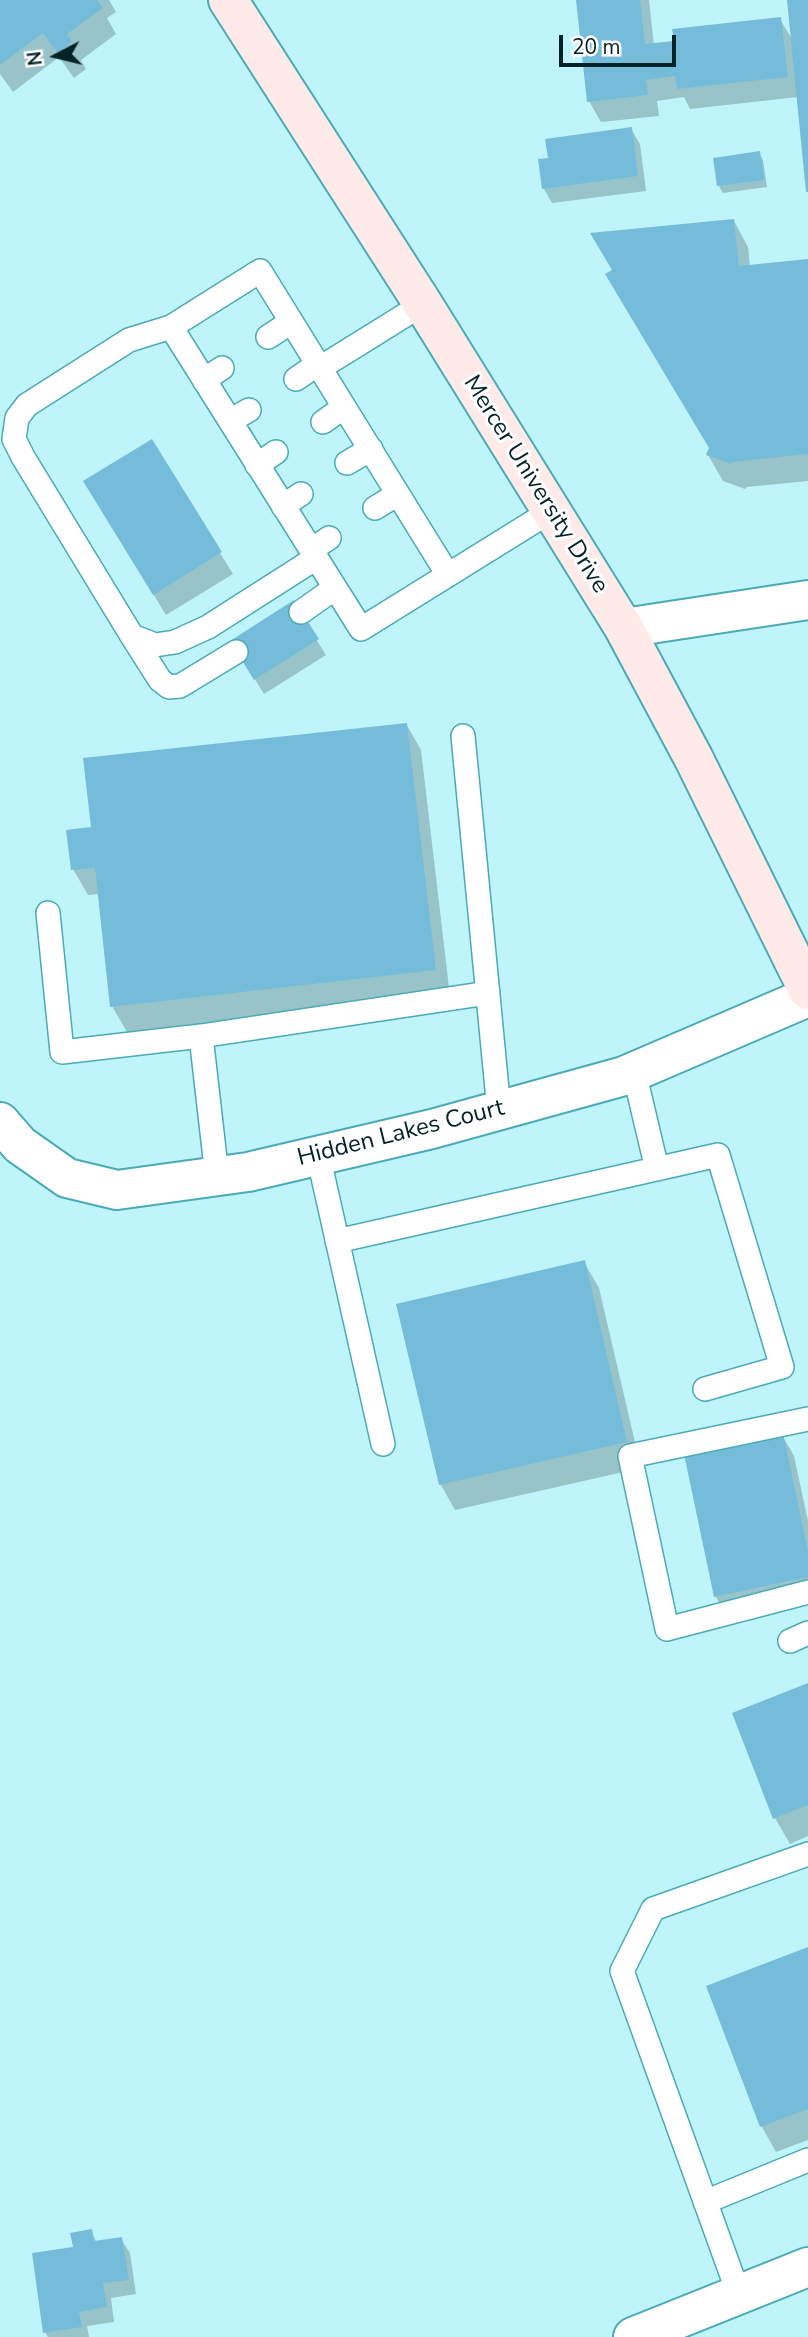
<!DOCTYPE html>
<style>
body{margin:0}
#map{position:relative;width:808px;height:2337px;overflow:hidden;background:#bff4fb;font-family:"Nunito Sans",sans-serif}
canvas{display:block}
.north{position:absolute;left:21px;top:21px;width:70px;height:70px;-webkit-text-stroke:5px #fff;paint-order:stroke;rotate:263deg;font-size:19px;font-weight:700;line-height:28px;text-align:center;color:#042327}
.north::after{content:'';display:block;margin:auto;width:24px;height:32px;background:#042327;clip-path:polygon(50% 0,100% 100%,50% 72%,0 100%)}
.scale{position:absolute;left:559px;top:35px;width:117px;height:32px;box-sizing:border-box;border:4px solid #042327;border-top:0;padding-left:9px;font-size:21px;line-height:24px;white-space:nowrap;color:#042327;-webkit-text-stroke:5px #fff;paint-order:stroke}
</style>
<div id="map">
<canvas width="808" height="2337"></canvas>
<div class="north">N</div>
<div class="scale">20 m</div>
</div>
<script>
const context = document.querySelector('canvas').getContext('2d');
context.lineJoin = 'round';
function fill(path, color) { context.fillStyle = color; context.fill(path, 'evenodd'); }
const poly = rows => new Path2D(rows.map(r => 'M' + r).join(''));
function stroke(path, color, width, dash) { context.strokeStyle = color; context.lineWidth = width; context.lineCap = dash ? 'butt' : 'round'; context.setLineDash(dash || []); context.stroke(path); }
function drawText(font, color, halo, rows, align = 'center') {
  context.font = font + ' "Nunito Sans",sans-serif'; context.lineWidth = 6; context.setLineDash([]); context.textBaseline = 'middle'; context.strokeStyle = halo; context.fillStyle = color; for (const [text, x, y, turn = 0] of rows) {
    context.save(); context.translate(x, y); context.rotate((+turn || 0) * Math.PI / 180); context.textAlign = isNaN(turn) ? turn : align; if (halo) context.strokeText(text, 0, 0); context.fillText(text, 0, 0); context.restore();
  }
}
fill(poly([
 [0,0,109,0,116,12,107,18,116,34,81,60,86,69,74,78,59,57,13,92,0,74],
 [578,0,649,0,654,45,676,42,780,19,793,41,789,0,808,0,808,193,798,97,690,109,684,97,657,101,659,116,601,122,589,101],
 [631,129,640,144,646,191,552,203,544,189,550,159],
 [759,153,763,160,767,187,723,193,719,186,715,160],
 [734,221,748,247,750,266,808,261,808,481,747,487,745,489,723,481,708,455,711,448],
 [151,442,233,574,166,615,98,503],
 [293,603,326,655,264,694,241,657],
 [406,724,421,750,450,996,127,1032,112,1006,99,894,88,895,73,869,93,829],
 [584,1262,599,1288,641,1468,455,1510,441,1485,398,1306],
 [782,1435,794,1456,808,1521,808,1600,728,1618,716,1597,686,1455],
 [808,1685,808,1836,790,1844,775,1818],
 [808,1949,808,2140,776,2152,762,2127,708,1987],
 [91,2231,97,2243,121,2239,130,2253,136,2294,111,2298,114,2322,87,2326,89,2337,48,2337,45,2332,75,2249]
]), '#0003');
fill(poly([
 [0,0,97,0,103,8,67,34,72,42,58,53,43,33,0,65],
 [576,0,640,0,645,44,674,41,672,29,781,17,788,77,677,89,675,76,646,80,648,95,587,102],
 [787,0,808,0,808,192,806,192],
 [632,127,638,176,542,189,538,159,548,158,545,139],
 [760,151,764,180,717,186,713,158],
 [734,219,739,266,808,259,808,454,732,462,731,464,706,455,709,448,605,274,612,270,590,233],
 [152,439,222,552,153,595,83,481],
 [294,600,319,639,254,680,230,641],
 [407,723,436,970,110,1007,95,868,71,870,66,830,91,827,83,758],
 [585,1260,627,1442,439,1485,396,1304],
 [783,1433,808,1551,808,1577,714,1597,684,1454],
 [808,1683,808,1805,773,1819,732,1713],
 [808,1947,808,2109,760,2127,706,1986],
 [92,2229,94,2241,122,2237,129,2280,103,2283,107,2307,79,2312,82,2327,43,2333,32,2253,73,2247,70,2233]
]), '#75bcda');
const service = poly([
 [423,304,320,368,448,575,551,511],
 [171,327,129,340,27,405,17,418,14,439,23,457,132,636,155,645,175,642,208,627,316,558],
 [268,337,291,322],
 [320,368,260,271,171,327,361,629,448,575],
 [296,379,318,364],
 [204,380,222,368],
 [230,421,249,410],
 [323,422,344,407],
 [347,463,371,449],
 [257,465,276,452],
 [283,506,301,494],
 [375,508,398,494],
 [311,550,329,538],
 [301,612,335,588],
 [132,636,160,680,169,687,180,686,236,652],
 [463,736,499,1110],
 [48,913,62,1052,201,1036],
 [634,1072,657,1169],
 [318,1155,383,1444],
 [217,1176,201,1036,488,993],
 [337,1241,718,1155,782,1367,705,1389],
 [808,1419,630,1456,667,1629,808,1592],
 [790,1641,808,1633],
 [705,2202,808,2160],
 [739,2295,622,1971,653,1909,808,1854]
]);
const minor = poly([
 [624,628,808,600],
 [0,1122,20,1145,67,1178,117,1190,248,1172,432,1129,624,1076,808,997]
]);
const tertiary = poly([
 [633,2337,808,2267]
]);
const secondary = poly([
 [228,0,423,304,624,628,694,759,808,990]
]);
stroke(service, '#4aaab6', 26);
stroke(minor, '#4aaab6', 42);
stroke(tertiary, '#4aaab6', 42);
stroke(secondary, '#4aaab6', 42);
stroke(service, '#fff', 23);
stroke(minor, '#fff', 38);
stroke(tertiary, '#fff', 38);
stroke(secondary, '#feeae8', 38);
drawText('24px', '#042327', '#fff', [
 ["Mercer University Drive",535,485,58],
 ["Hidden Lakes Court",401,1134,-14]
]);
</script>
